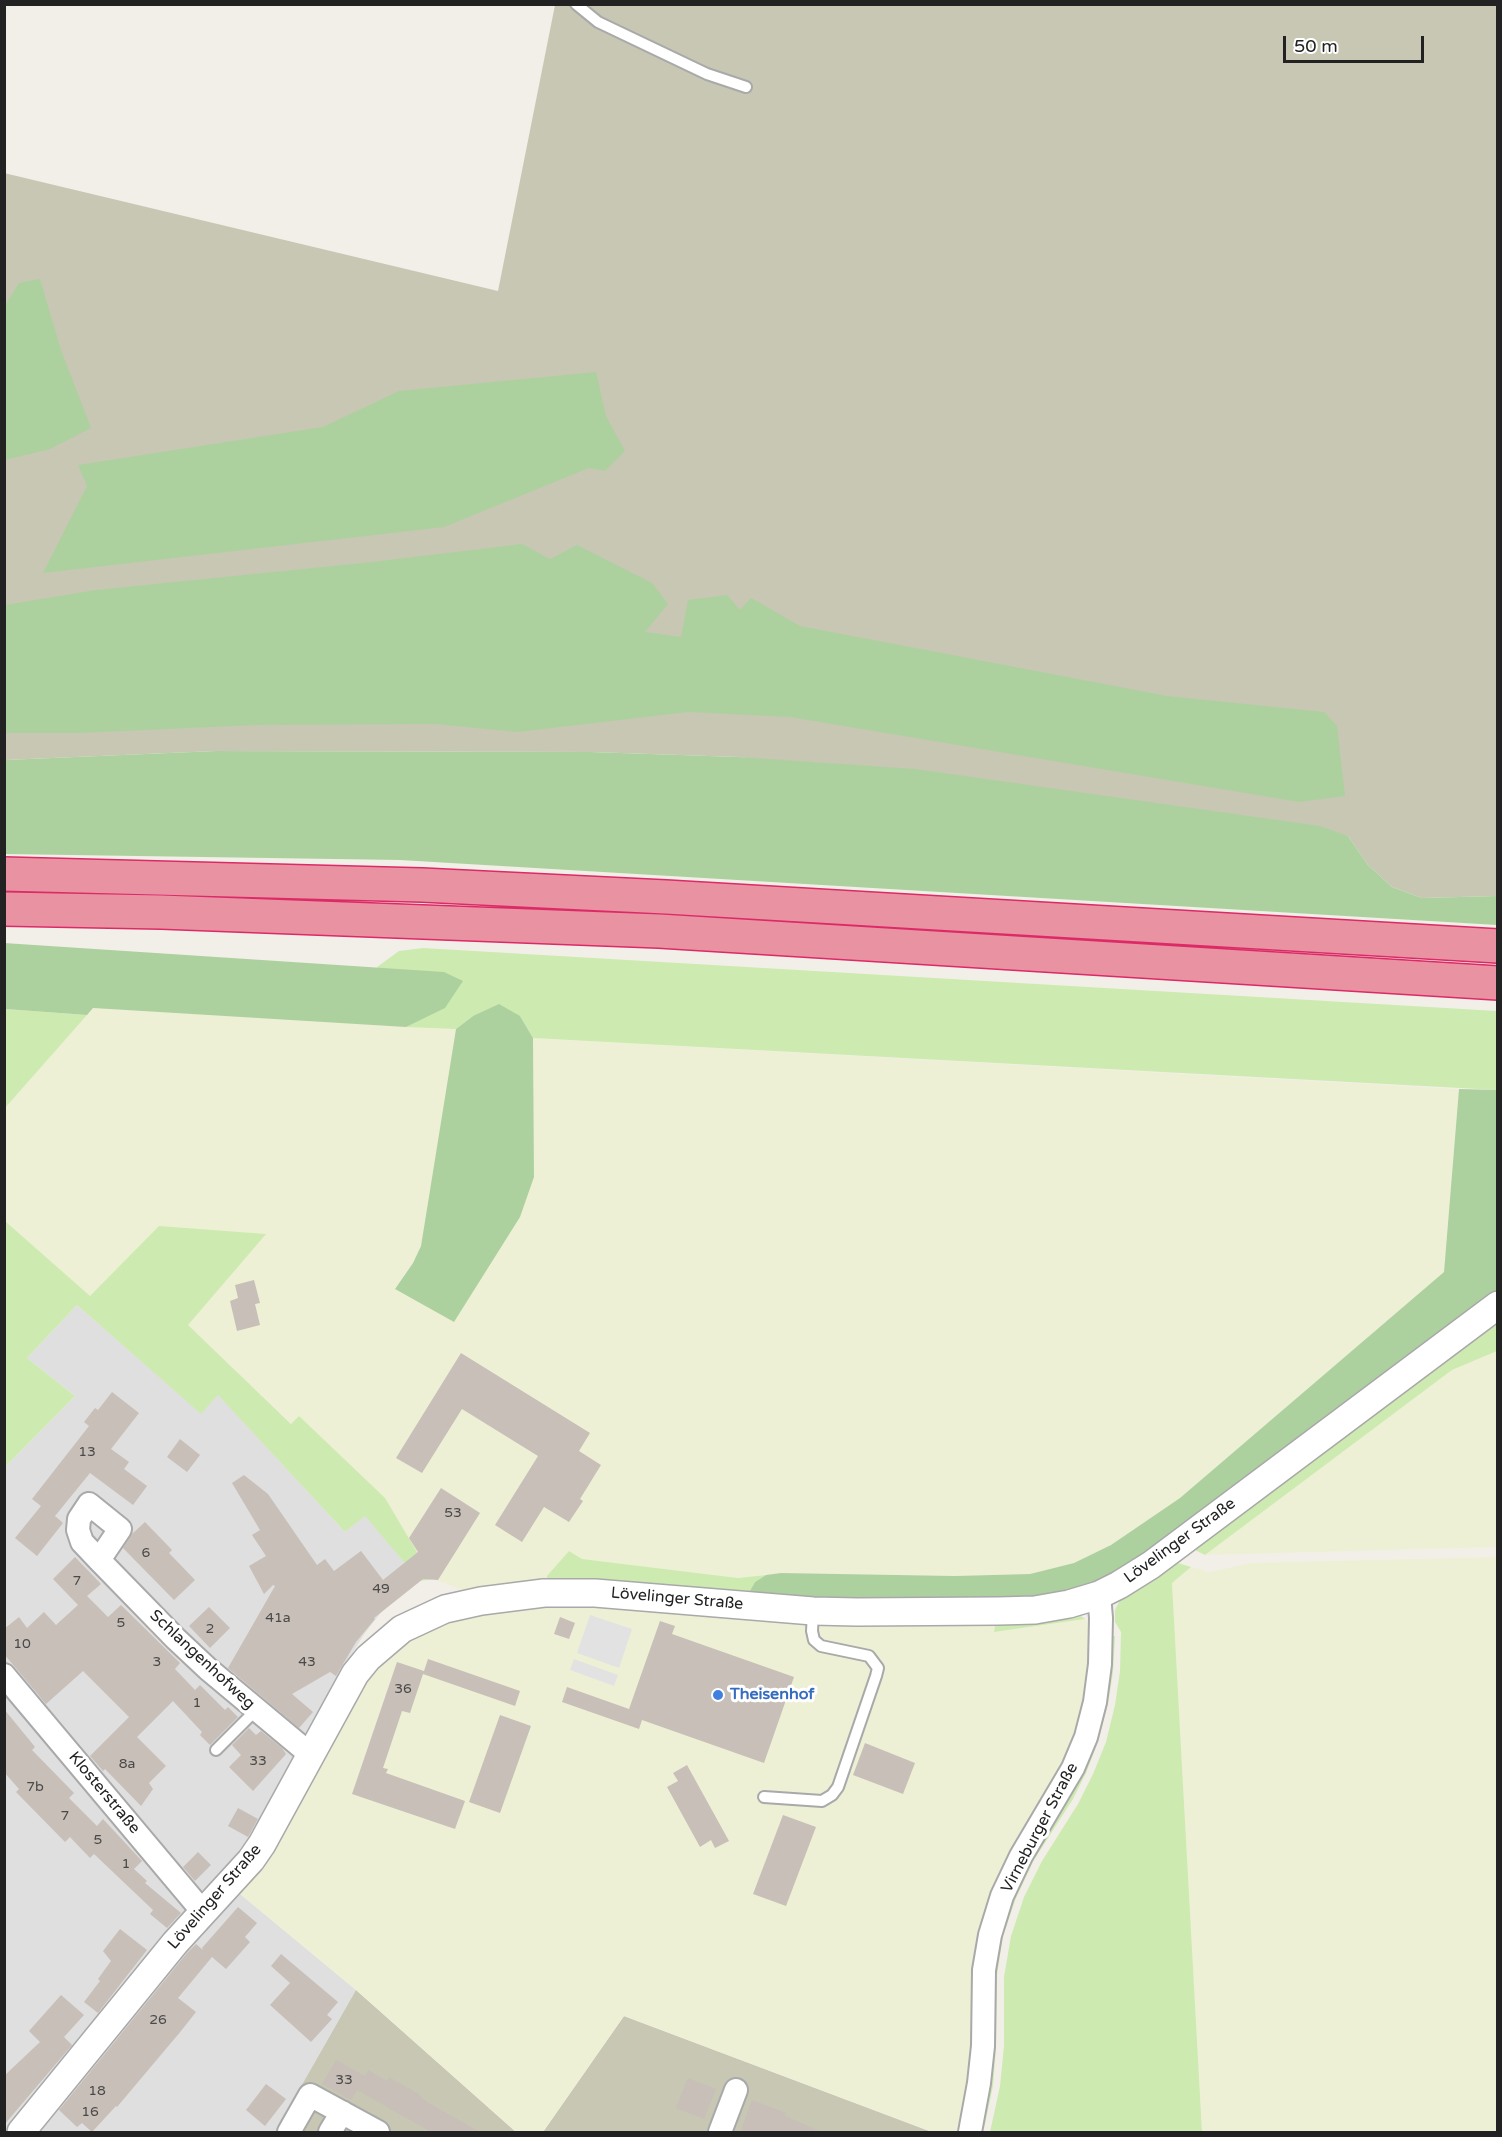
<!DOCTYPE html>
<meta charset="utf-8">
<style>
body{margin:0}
#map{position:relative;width:1502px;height:2137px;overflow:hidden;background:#f2efe9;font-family:"Varela Round",sans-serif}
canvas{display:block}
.frame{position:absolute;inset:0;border:6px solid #222;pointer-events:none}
.scale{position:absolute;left:1283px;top:36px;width:141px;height:27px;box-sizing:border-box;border:3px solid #222;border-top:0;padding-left:8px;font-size:18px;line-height:21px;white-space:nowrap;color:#222;-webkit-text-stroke:4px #fff;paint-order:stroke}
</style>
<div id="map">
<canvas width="1502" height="2137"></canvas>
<div class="frame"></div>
<div class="scale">50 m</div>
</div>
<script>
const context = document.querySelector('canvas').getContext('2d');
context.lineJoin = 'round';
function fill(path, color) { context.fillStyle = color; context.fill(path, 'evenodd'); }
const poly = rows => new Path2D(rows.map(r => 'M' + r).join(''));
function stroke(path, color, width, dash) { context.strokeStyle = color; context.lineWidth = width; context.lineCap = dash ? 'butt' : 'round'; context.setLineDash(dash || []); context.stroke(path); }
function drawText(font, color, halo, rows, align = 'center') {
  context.font = font + ' "Varela Round",sans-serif'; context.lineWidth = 6; context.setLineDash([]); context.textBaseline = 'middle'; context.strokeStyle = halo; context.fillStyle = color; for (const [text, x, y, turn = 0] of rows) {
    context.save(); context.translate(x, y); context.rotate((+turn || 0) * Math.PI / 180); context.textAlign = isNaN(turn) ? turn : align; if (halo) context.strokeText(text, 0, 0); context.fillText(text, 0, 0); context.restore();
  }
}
fill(poly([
 [77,1305,201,1413,218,1394,345,1532,365,1515,420,1581,383,1610,365,1633,332,1685,272,1813,239,1893,356,1990,275,2132,5,2132,5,1467,75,1396,27,1358]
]), '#e0dfdf');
fill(poly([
 [555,5,1497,5,1497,896,1422,898,1392,887,1368,865,1348,836,739,757,591,752,216,751,5,760,4,173,498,291],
 [356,1990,516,2132,275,2132],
 [624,2016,932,2132,543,2132]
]), '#c7c7b4');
fill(poly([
 [93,1008,456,1029,421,1246,413,1263,395,1288,454,1322,488,1267,534,1177,533,1038,1459,1089,1444,1272,1180,1498,1111,1545,1074,1563,1030,1574,955,1576,781,1573,738,1578,581,1559,569,1551,547,1582,473,1594,433,1579,299,1416,292,1424,187,1325,265,1234,121,1265,90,1297,5,1221,5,1108],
 [1497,1351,1497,1547,1205,1555,1452,1370],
 [1497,1557,1497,2132,1202,2132,1172,1583,1191,1567,1210,1572,1250,1563],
 [541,1600,995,1620,994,1632,1085,1619,1088,1623,1092,1629,1086,1701,1077,1734,1064,1766,1011,1855,974,2046,960,2132,932,2132,624,2016,543,2132,516,2132,356,1990,239,1893,372,1666,426,1626]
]), '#eef0d5');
fill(poly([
 [423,948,1497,1011,1497,1090,533,1038,520,1016,473,1016,456,1029,406,1027,424,1017,377,967,399,951],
 [5,1009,87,1015,5,1108],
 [5,1221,90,1296,159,1226,266,1234,188,1325,291,1424,299,1416,385,1498,433,1579,420,1581,365,1516,345,1532,218,1395,201,1414,77,1305,27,1358,75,1396,5,1467],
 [1497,1324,1497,1351,1452,1370,1205,1555,1195,1550],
 [569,1551,582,1559,738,1578,766,1575,755,1582,747,1596,547,1582,547,1576],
 [1178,1563,1191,1567,1172,1583,1202,2132,990,2132,1000,2086,1004,2046,1004,1977,1011,1936,1024,1897,1042,1861,1078,1804,1093,1774,1106,1742,1115,1705,1120,1671,1121,1632,1115,1622,1115,1610,1119,1602],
 [1081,1616,1085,1619,994,1632,995,1625,1041,1623],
 [1109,1636,1115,1636,1113,1672,1108,1704,1098,1742,1086,1773,1073,1799,1034,1860,1016,1898,1003,1936,997,1975,996,2047,993,2086,985,2124,983,2132,978,2132,992,1972,998,1937,1028,1860,1068,1796]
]), '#cdebb0');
fill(poly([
 [40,279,61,350,91,428,50,449,5,460,5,306,19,283],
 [596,372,606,416,625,451,605,471,589,468,444,527,43,573,87,486,78,465,323,427,399,391],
 [522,544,550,559,577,545,652,583,668,604,645,632,681,637,688,600,727,595,740,610,751,598,800,626,1167,696,1324,712,1337,726,1345,796,1299,802,790,717,688,712,518,732,435,724,256,725,79,733,5,733,5,605,96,590,372,562],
 [216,751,591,752,739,757,915,769,1320,826,1348,836,1368,865,1392,887,1422,898,1497,896,1497,925,400,860,5,854,5,760],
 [4,943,444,972,463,981,445,1008,406,1027,93,1008,87,1015,5,1009],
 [499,1004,520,1016,533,1038,534,1177,520,1217,454,1322,395,1289,413,1263,421,1246,456,1029,473,1016],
 [1459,1089,1497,1090,1497,1296,1120,1574,1055,1598,1001,1602,747,1596,755,1582,766,1575,781,1573,955,1576,1030,1574,1074,1563,1111,1545,1180,1498,1444,1272]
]), '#add19e');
fill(poly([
 [590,1615,632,1629,619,1668,577,1653],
 [574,1659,618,1675,614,1686,570,1670]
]), '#e2e2e2');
fill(poly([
 [254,1280,260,1303,255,1304,260,1325,237,1331,230,1301,238,1298,235,1285],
 [461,1353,590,1433,579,1451,601,1465,580,1499,583,1501,569,1522,544,1507,522,1542,495,1525,538,1456,462,1409,422,1473,396,1458],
 [112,1392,139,1413,111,1449,129,1462,124,1469,147,1486,133,1505,90,1473,55,1516,63,1523,37,1556,15,1538,41,1506,32,1499,89,1426,84,1422,95,1408,98,1410],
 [180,1439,200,1455,187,1472,167,1457],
 [244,1475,268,1494,317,1565,325,1559,334,1571,361,1551,383,1580,418,1552,409,1538,441,1488,480,1513,438,1580,423,1579,374,1618,375,1619,356,1642,336,1676,330,1672,292,1694,313,1712,299,1728,228,1668,275,1586,273,1585,264,1594,249,1566,266,1556,252,1535,260,1530,232,1483],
 [145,1522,172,1550,169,1553,195,1580,174,1600,123,1548,132,1534],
 [75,1557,101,1584,87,1596,108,1617,121,1605,180,1663,175,1669,195,1690,200,1685,225,1710,228,1707,238,1717,210,1745,200,1735,202,1732,173,1701,137,1737,166,1766,149,1783,153,1789,141,1806,105,1769,103,1771,90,1756,129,1717,83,1671,46,1704,4,1654,4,1629,19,1617,27,1628,44,1612,56,1625,78,1605,53,1579],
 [209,1607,230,1628,210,1648,189,1626],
 [560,1617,575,1623,569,1639,554,1634],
 [660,1621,675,1626,672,1634,794,1677,764,1763,642,1720,639,1729,562,1702,567,1687,629,1709],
 [428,1659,520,1691,515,1706,423,1674,410,1713,402,1711,383,1768,388,1769,386,1773,465,1801,455,1829,352,1794,397,1662,424,1671],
 [4,1709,35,1747,32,1750,74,1793,69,1798,97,1826,103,1819,142,1861,134,1869,147,1881,145,1883,181,1913,167,1928,150,1914,153,1910,94,1854,90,1858,70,1837,65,1842,16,1792,19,1789,4,1772],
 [500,1715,531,1726,500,1813,469,1802],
 [249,1728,256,1735,261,1731,282,1748,286,1754,253,1791,229,1767,241,1755,232,1745],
 [865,1743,915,1763,903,1794,853,1775],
 [687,1765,729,1841,715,1848,711,1840,700,1847,667,1787,678,1781,673,1773],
 [238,1808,258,1819,248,1837,228,1826],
 [783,1815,816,1827,786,1906,753,1894],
 [198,1852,211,1865,195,1881,183,1867],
 [238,1907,257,1923,245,1937,250,1942,226,1969,212,1957,178,1998,196,2012,181,2031,117,2107,116,2106,92,2132,82,2123,77,2127,59,2110,187,1953,196,1944,203,1950,202,1948],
 [120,1929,147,1950,98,2013,84,2002,100,1981,98,1979,111,1961,103,1951],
 [281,1954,338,2002,327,2015,332,2019,311,2042,270,2005,290,1983,271,1966],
 [61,1995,84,2015,64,2037,72,2045,4,2125,4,2076,40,2042,29,2031],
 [336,2060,365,2076,368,2070,387,2081,389,2077,419,2094,419,2095,427,2102,482,2133,433,2133,357,2090,351,2100,322,2084],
 [688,2078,716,2089,704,2119,676,2108],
 [266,2084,286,2099,265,2126,246,2110],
 [752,2100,786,2113,785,2116,824,2133,740,2133]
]), '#c7bfb8');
const service = poly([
 [576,4,598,22,707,74,746,87],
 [216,1750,256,1710],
 [764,1797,822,1801,832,1795,838,1787,876,1676,878,1668,869,1656,821,1646,814,1640,812,1631,813,1612]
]);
const minor = poly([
 [99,1560,120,1529,89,1504,79,1519,78,1530,82,1542,99,1560,176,1639,208,1669,311,1755],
 [4,1675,203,1912],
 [289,2132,310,2095,378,2132],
 [330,2132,342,2112],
 [720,2132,736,2090],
 [970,2132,979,2083,983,2046,984,1970,990,1935,1002,1896,1021,1856,1073,1768,1086,1737,1095,1702,1100,1664,1101,1618,1099,1595]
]);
const tertiary = poly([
 [21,2132,175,1943,251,1860,262,1844,355,1674,368,1658,402,1629,445,1609,481,1601,544,1593,595,1593,813,1611,857,1612,999,1611,1035,1610,1069,1604,1099,1595,1119,1585,1151,1565,1498,1305]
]);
const motorway = poly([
 [4,874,422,885,666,897,1498,946],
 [4,909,161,912,659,931,1498,983]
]);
stroke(service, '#a9a9a9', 14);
stroke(minor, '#a9a9a9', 26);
stroke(tertiary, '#a9a9a9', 30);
stroke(motorway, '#dc2a67', 36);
stroke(service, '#fff', 10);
stroke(minor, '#fff', 22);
stroke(tertiary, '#fff', 27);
stroke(motorway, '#e892a2', 33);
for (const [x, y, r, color] of [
 [718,1695,6,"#3f7fe0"]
]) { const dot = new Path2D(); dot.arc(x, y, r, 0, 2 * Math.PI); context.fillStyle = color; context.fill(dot); stroke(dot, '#fff', 2); }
drawText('14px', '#4b4948', null, [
 ["13",87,1452],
 ["53",453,1513],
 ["6",146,1553],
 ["7",77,1581],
 ["49",381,1589],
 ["41a",278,1618],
 ["5",121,1623],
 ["2",210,1629],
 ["10",22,1644],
 ["3",157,1662],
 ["43",307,1662],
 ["36",403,1689],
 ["1",197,1703],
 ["33",258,1761],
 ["8a",127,1764],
 ["7b",35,1787],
 ["7",65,1816],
 ["5",98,1840],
 ["1",126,1864],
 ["26",158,2020],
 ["33",344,2080],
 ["18",97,2091],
 ["16",90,2112]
]);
drawText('16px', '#222', '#fff', [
 ["Lövelinger Straße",1180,1541,-36],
 ["Lövelinger Straße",677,1599,5],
 ["Schlangenhofweg",202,1660,43],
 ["Klosterstraße",104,1793,50],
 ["Virneburger Straße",1040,1828,-62],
 ["Lövelinger Straße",215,1897,-49]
]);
drawText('bold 16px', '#366cbe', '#fff', [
 ["Theisenhof",730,1695]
], 'left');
</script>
